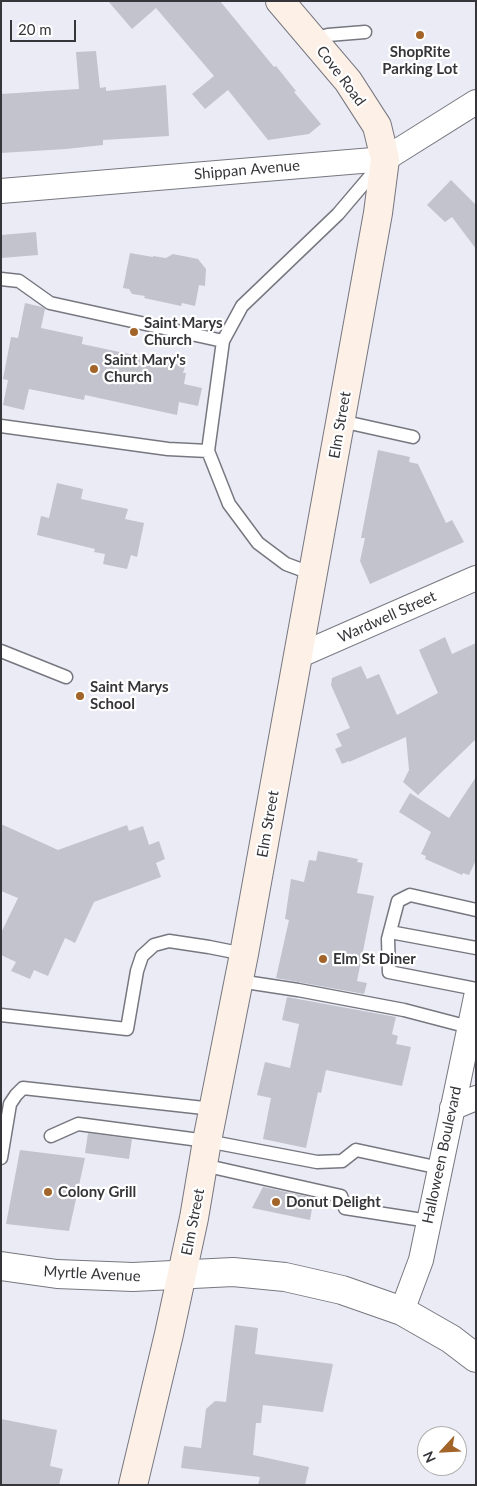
<!DOCTYPE html>
<style>
body{margin:0}
#map{position:relative;width:477px;height:1486px;overflow:hidden;background:#ebebf5;font-family:Lato,sans-serif}
canvas{display:block}
.frame{position:absolute;inset:0;border:2px solid #36363a;pointer-events:none}
.north{position:absolute;left:417px;top:1426px;width:50px;height:50px;box-sizing:border-box;background:#fff;border:1px solid #afafb0;border-radius:50%;rotate:245deg;font-size:14px;font-weight:700;line-height:20px;text-align:center;color:#36363a}
.north::after{content:'';display:block;margin:auto;width:18px;height:22px;background:#a26429;clip-path:polygon(50% 0,100% 100%,50% 72%,0 100%)}
.scale{position:absolute;left:10px;top:20px;width:66px;height:22px;box-sizing:border-box;border:2px solid #36363a;border-top:0;padding-left:6px;font-size:15px;line-height:18px;white-space:nowrap;color:#36363a;-webkit-text-stroke:4px #fff;paint-order:stroke}
</style>
<div id="map">
<canvas width="477" height="1486"></canvas>
<div class="frame"></div>
<div class="north">N</div>
<div class="scale">20 m</div>
</div>
<script>
const context = document.querySelector('canvas').getContext('2d');
context.lineJoin = 'round';
function fill(path, color) { context.fillStyle = color; context.fill(path, 'evenodd'); }
const poly = rows => new Path2D(rows.map(r => 'M' + r).join(''));
function stroke(path, color, width, dash) { context.strokeStyle = color; context.lineWidth = width; context.lineCap = dash ? 'butt' : 'round'; context.setLineDash(dash || []); context.stroke(path); }
function drawText(font, color, halo, rows, align = 'center') {
  context.font = font + ' Lato,sans-serif'; context.lineWidth = 4.5; context.setLineDash([]); context.textBaseline = 'middle'; context.strokeStyle = halo; context.fillStyle = color; for (const [text, x, y, turn = 0] of rows) {
    context.save(); context.translate(x, y); context.rotate((+turn || 0) * Math.PI / 180); context.textAlign = isNaN(turn) ? turn : align; if (halo) context.strokeText(text, 0, 0); context.fillText(text, 0, 0); context.restore();
  }
}
fill(poly([
 [108,1,220,1,274,67,276,66,296,91,294,92,321,124,309,134,268,140,228,90,205,109,192,94,214,76,156,8,132,29],
 [96,51,100,88,106,87,106,91,166,85,169,136,103,140,103,145,66,149,1,153,1,94,79,89,76,52],
 [451,180,476,205,476,249,452,217,445,222,427,205],
 [36,232,38,255,1,258,1,235],
 [130,253,153,257,153,256,166,258,173,254,198,259,206,269,205,286,199,285,195,306,182,303,181,306,144,298,145,296,132,294,129,289,123,288],
 [25,303,42,307,45,309,41,328,83,337,82,344,185,366,183,373,186,373,184,384,202,388,198,406,179,402,177,415,85,395,84,400,29,389,24,410,3,405,8,380,3,379,11,337,18,338],
 [378,450,410,457,409,462,418,464,446,523,452,520,464,542,370,584,360,561,365,538,361,538],
 [57,483,83,489,81,499,128,509,125,519,144,523,137,557,131,555,127,569,103,564,105,554,94,552,95,549,37,535,41,516,49,518],
 [445,637,452,654,476,643,476,739,418,795,403,782,409,770,406,737,349,762,349,761,342,764,335,749,342,746,336,734,350,728,331,685,332,678,361,666,367,679,379,674,397,715,438,693,419,650],
 [476,777,476,860,469,875,463,873,462,875,425,859,426,856,421,854,431,832,399,812,410,793,449,818],
 [1,824,58,850,127,825,129,831,143,826,149,845,159,841,165,859,156,863,161,877,94,902,75,943,65,938,48,976,34,970,30,979,11,971,16,962,1,955,1,933,18,898,1,891],
 [318,851,358,859,357,862,363,863,357,893,374,896,357,981,367,983,364,994,276,978,289,920,285,919,291,879,304,882,309,860,316,861],
 [287,997,396,1017,392,1034,398,1036,396,1044,411,1047,402,1086,326,1070,321,1093,318,1092,306,1148,263,1139,271,1098,257,1095,265,1062,290,1068,299,1024,282,1020],
 [88,1133,132,1139,129,1159,85,1153],
 [20,1150,85,1158,69,1231,6,1224],
 [263,1187,314,1198,310,1220,252,1208],
 [235,1325,258,1328,255,1354,333,1364,323,1412,263,1405,261,1423,256,1423,253,1455,309,1467,305,1485,258,1485,260,1477,181,1468,184,1446,201,1448,206,1409,215,1401,226,1402],
 [1,1419,57,1430,50,1466,63,1469,59,1485,1,1485]
]), '#c3c3cd');
const service = poly([
 [313,39,328,35,365,32],
 [1,279,19,281,50,303,223,341],
 [341,421,413,437],
 [1,426,168,449,208,451],
 [313,574,286,564,258,543,229,504,208,451,223,341,242,306,338,214,378,167],
 [1,651,66,677],
 [476,910,410,895,398,901,388,939,389,972,476,989],
 [390,932,476,948],
 [239,981,298,990,404,1010,469,1027],
 [1,1015,127,1029,137,971,142,956,154,945,169,941,209,947,244,954],
 [51,1136,78,1124,207,1141,317,1162,342,1161,356,1150,440,1168],
 [1,1158,10,1104,16,1095,23,1088,213,1109],
 [203,1165,341,1196,345,1208,429,1221]
]);
const minor = poly([
 [1,191,385,159,476,102],
 [298,656,476,578],
 [452,1108,476,1098],
 [402,1311,421,1260,476,997]
]);
const tertiary = poly([
 [1,1266,57,1274,133,1277,233,1272,285,1277,342,1290,402,1311,451,1339,476,1358]
]);
const secondary = poly([
 [133,1485,169,1334,194,1218,207,1141,244,954,378,213,385,159,377,126,348,81,280,1]
]);
stroke(service, '#777780', 15);
stroke(minor, '#777780', 26);
stroke(tertiary, '#777780', 30);
stroke(secondary, '#777780', 30);
stroke(service, '#fff', 12);
stroke(minor, '#fff', 24);
stroke(tertiary, '#fff', 28);
stroke(secondary, '#fcf0e7', 28);
for (const [x, y, r, color] of [
 [420,35,5,"#a26429"],
 [134,332,5,"#a26429"],
 [94,369,5,"#a26429"],
 [80,696,5,"#a26429"],
 [323,959,5,"#a26429"],
 [48,1192,5,"#a26429"],
 [276,1202,5,"#a26429"]
]) { const dot = new Path2D(); dot.arc(x, y, r, 0, 2 * Math.PI); context.fillStyle = color; context.fill(dot); stroke(dot, '#fff', 2); }
drawText('bold 15px', '#36363a', '#fff', [
 ["ShopRite",420,52,"center"],
 ["Parking Lot",420,69,"center"],
 ["Saint Marys",144,323],
 ["Church",144,340],
 ["Saint Mary's",104,360],
 ["Church",104,377],
 ["Saint Marys",90,687],
 ["School",90,704],
 ["Elm St Diner",333,959],
 ["Colony Grill",58,1192],
 ["Donut Delight",286,1202]
], 'left');
drawText('15px', '#36363a', '#fff', [
 ["Cove Road",341,76,53],
 ["Shippan Avenue",247,170,-5],
 ["Elm Street",340,425,-80],
 ["Wardwell Street",387,617,-24],
 ["Elm Street",268,824,-80],
 ["Halloween Boulevard",442,1155,-78],
 ["Elm Street",193,1222,-79],
 ["Myrtle Avenue",92,1274,3]
]);
</script>
